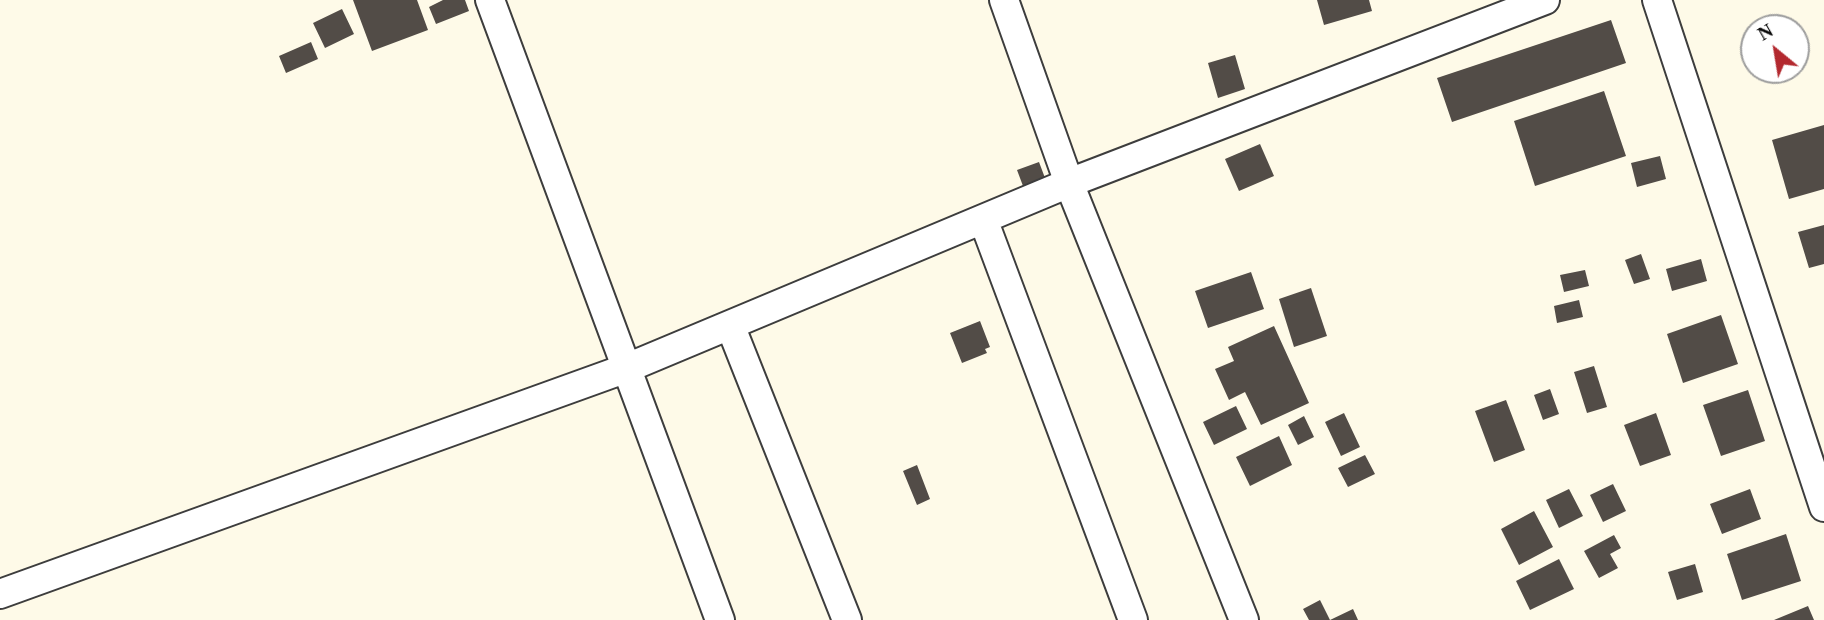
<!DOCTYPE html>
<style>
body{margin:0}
#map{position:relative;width:1824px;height:620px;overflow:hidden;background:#fefae8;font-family:Georgia,serif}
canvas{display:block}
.north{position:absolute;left:1740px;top:14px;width:70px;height:70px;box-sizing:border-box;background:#fff;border:2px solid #9d9d9d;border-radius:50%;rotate:330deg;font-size:19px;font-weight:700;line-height:28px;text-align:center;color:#0a0a0a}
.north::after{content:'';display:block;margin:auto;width:24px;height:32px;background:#b3292f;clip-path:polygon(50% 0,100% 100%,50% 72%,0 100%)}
</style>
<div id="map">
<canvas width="1824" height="620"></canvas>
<div class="north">N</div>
</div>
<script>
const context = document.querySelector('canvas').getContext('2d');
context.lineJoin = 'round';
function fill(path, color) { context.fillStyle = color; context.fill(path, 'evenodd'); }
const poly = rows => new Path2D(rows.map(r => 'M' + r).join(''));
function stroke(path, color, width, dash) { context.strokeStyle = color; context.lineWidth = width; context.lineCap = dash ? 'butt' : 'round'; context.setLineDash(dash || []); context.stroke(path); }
fill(poly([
 [353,0,417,0,428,30,372,51],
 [443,0,465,0,469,11,436,24,429,7],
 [1317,0,1369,0,1372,11,1324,25],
 [342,9,354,34,325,48,313,23],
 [1611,20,1626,63,1452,122,1437,78],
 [311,42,318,59,286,73,279,56],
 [1235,55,1245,89,1218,98,1208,63],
 [1604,91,1626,156,1535,186,1514,121],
 [1824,125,1824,189,1789,199,1772,140],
 [1260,144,1274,176,1239,191,1225,159],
 [1660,156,1666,179,1637,187,1631,163],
 [1039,162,1045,178,1023,186,1017,170],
 [1824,225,1824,264,1809,268,1798,232],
 [1641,254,1650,279,1634,284,1625,260],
 [1701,259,1707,281,1672,291,1666,269],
 [1585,270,1589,286,1564,292,1560,275],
 [1251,272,1264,309,1208,328,1195,291],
 [1311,288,1327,336,1294,347,1279,299],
 [1579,300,1583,317,1557,323,1554,306],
 [1721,315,1738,364,1683,383,1667,334],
 [980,321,990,347,985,349,987,353,962,363,950,333],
 [1274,326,1309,403,1261,425,1245,392,1229,400,1215,369,1234,361,1228,347],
 [1594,366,1607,407,1587,413,1574,372],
 [1550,389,1559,414,1543,420,1534,395],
 [1748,390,1765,441,1721,456,1703,405],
 [1506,400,1525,450,1494,462,1475,411],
 [1236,406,1247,429,1214,445,1203,422],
 [1344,413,1360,447,1341,456,1325,422],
 [1656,413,1671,455,1640,466,1624,425],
 [1304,416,1314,437,1298,445,1288,425],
 [1279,436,1292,465,1250,486,1236,457],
 [1365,455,1375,474,1348,487,1338,468],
 [917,465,930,499,917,505,903,471],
 [1613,484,1626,511,1603,522,1590,495],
 [1569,489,1583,516,1559,528,1546,500],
 [1750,489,1761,519,1722,534,1710,504],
 [1534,511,1553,547,1519,565,1501,529],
 [1786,534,1801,581,1742,600,1727,554],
 [1614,535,1621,548,1610,554,1618,568,1599,578,1584,551],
 [1559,559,1574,589,1530,610,1516,581],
 [1695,564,1703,592,1677,600,1668,572],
 [1320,600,1330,620,1353,609,1358,620,1309,620,1303,609],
 [1808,606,1814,620,1774,620]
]), '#524c47');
const minor = poly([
 [490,0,720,620],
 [1004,0,1069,183,1244,620],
 [1657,0,1824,507],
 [983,219,1133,620],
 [730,325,847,620],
 [0,594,627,368,1069,183,1545,0]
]);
stroke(minor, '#3d3d3d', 32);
stroke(minor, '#fff', 28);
</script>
